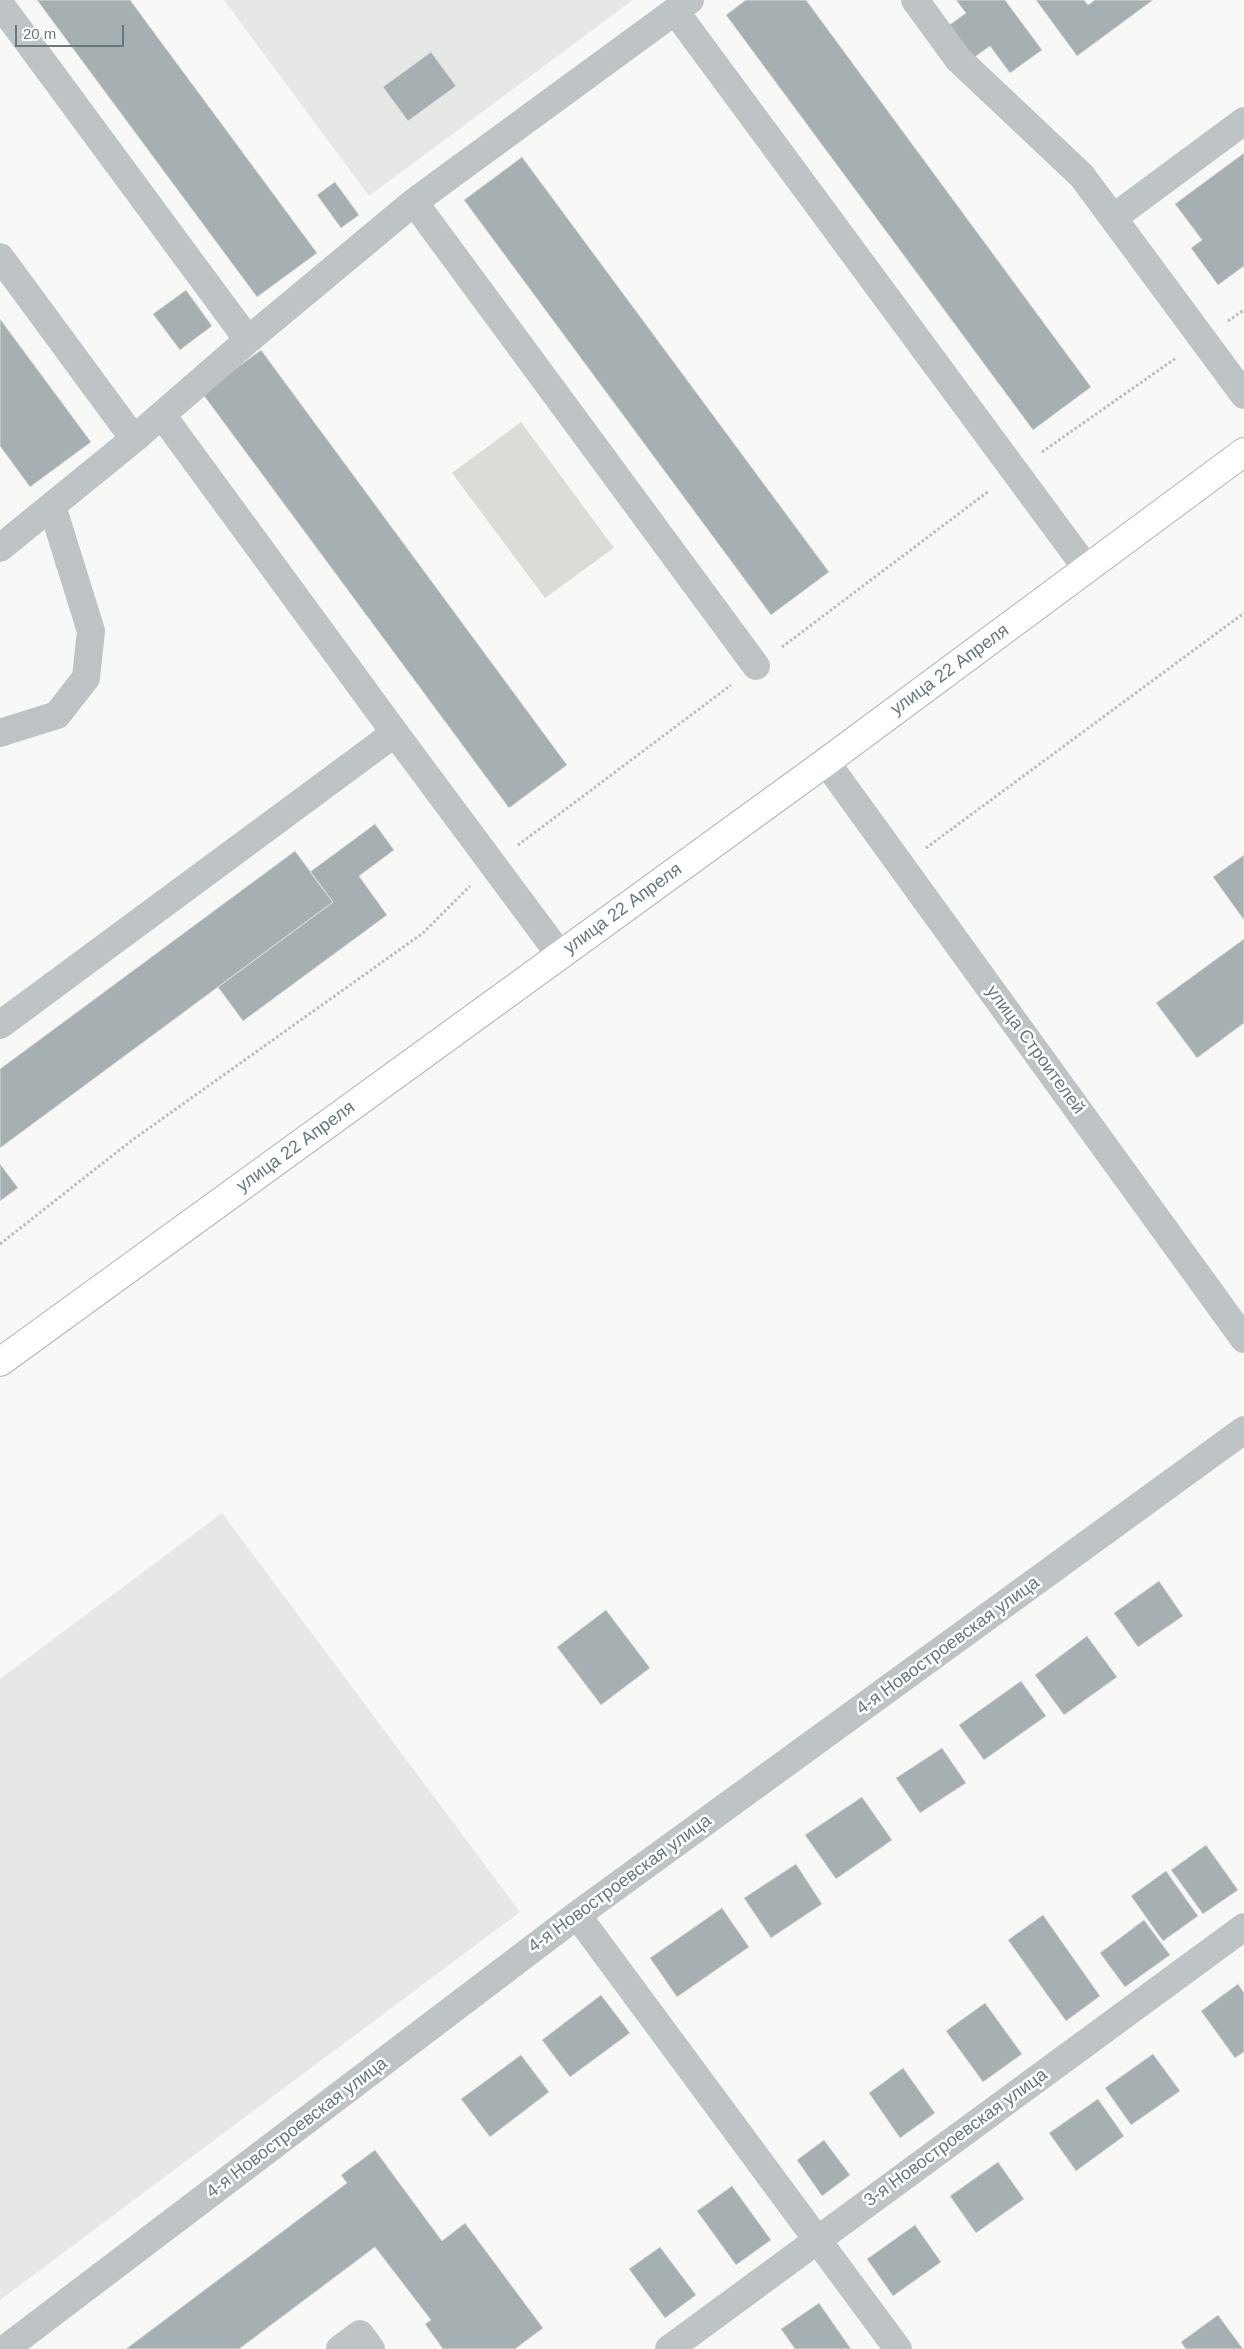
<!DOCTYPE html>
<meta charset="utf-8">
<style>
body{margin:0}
#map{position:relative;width:1244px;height:2349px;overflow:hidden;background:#f8f8f6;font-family:Arial,sans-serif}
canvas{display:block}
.scale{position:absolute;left:15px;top:25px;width:109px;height:22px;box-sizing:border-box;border:2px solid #66797e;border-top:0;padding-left:6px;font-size:15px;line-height:18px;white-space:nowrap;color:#66797e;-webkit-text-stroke:4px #fff;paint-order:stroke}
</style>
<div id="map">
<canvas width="1244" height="2349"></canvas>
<div class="scale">20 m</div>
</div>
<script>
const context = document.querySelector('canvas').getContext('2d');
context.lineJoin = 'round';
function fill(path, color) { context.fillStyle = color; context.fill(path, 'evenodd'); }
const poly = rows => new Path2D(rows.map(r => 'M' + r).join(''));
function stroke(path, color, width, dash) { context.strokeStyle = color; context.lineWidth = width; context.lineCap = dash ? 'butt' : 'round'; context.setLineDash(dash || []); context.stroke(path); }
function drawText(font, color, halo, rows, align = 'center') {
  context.font = font + ' Arial,sans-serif'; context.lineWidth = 5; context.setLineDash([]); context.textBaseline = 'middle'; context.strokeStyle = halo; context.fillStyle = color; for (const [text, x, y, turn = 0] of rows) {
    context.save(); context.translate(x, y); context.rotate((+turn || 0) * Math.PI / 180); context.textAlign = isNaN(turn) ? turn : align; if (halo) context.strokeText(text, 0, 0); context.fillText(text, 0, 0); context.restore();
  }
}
fill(poly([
 [224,0,633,0,369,196],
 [222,1513,520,1912,0,2300,0,1679]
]), '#e6e8e6');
fill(poly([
 [521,422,614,548,545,598,452,473]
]), '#daddd6');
const building = poly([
 [37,0,130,0,317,253,257,297,37,0],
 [746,0,806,0,1091,387,1033,430,726,15,746,0],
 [956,0,1005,0,1042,50,1010,73,990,46,972,59,948,26,966,13,956,0],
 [1036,0,1084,0,1088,5,1095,0,1153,0,1077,56,1036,0],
 [431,52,456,86,408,121,383,87,431,52],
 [1244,153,1244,266,1218,285,1191,248,1202,240,1175,204,1244,153],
 [522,157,829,572,771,615,464,200,522,157],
 [335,182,359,215,341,228,317,195,335,182],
 [186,290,212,326,180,350,153,314,186,290],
 [0,319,91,442,30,487,0,446,0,319],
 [261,350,567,765,509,808,202,393,261,350],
 [375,824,394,850,359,876,387,915,243,1021,218,987,333,902,310,872,375,824],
 [295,851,333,902,0,1148,0,1069,295,851],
 [1244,855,1244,920,1213,877,1244,855],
 [1244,939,1244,1023,1197,1058,1156,1003,1244,939],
 [0,1164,18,1188,0,1201,0,1164],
 [1159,1581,1183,1616,1138,1647,1114,1613,1159,1581],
 [606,1610,650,1668,601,1705,557,1647,606,1610],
 [1087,1636,1117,1677,1064,1715,1035,1675,1087,1636],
 [1021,1681,1046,1716,984,1760,959,1725,1021,1681],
 [942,1748,966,1783,920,1813,896,1778,942,1748],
 [862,1797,892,1840,836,1879,805,1835,862,1797],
 [1206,1845,1238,1890,1203,1914,1171,1870,1206,1845],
 [796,1864,822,1904,771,1938,744,1898,796,1864],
 [1166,1871,1198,1916,1163,1941,1131,1896,1166,1871],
 [722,1908,749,1947,677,1997,650,1958,722,1908],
 [1043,1915,1100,1996,1066,2021,1008,1940,1043,1915],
 [1144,1920,1170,1955,1125,1987,1100,1953,1144,1920],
 [1238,1984,1244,1993,1244,2052,1235,2058,1201,2011,1238,1984],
 [601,1995,630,2033,570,2077,542,2040,601,1995],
 [985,2003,1022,2054,983,2082,946,2031,985,2003],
 [1153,2054,1180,2091,1131,2125,1105,2088,1153,2054],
 [521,2055,549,2092,490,2137,461,2099,521,2055],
 [903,2068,935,2113,900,2138,869,2093,903,2068],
 [1098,2099,1124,2136,1076,2171,1049,2133,1098,2099],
 [824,2140,850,2175,822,2196,797,2160,824,2140],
 [375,2150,442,2241,465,2223,543,2328,515,2349,443,2349,425,2324,431,2320,375,2247,239,2349,126,2349,347,2183,341,2175,375,2150],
 [998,2162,1024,2199,976,2233,950,2196,998,2162],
 [732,2186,771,2240,736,2265,697,2211,732,2186],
 [915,2225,941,2262,893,2296,867,2259,915,2225],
 [660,2247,696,2295,665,2318,629,2269,660,2247],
 [819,2303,851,2349,795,2349,781,2329,819,2303],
 [1218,2315,1243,2349,1186,2349,1181,2342,1218,2315]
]);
fill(building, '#a6b0b2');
stroke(building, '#dadad8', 1);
const major = poly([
 [0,1362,826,762,1244,452]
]);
stroke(major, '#b2b8ba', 30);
stroke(poly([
 [1228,321,1244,310],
 [1042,452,1176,358],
 [782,647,989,491],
 [518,845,731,685],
 [926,848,1244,613],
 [0,1244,131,1141,423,933,470,886]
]), '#b8bcbe', 3, [2.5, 2.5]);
stroke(poly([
 [690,0,675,11,1087,569],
 [915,0,958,59,1082,176,1244,395],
 [0,4,248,340],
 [414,202,756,666],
 [1113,218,1244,121],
 [0,257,134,439],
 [0,548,134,439,248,340,414,202,675,11],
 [0,733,57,715,86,678,91,631,52,506],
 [395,733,560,955],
 [826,762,1244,1339],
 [0,1025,395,733,162,415],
 [577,1915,898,2349],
 [5,2349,577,1915,1244,1430],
 [340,2349,360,2334,371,2349],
 [669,2349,1244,1927]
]), '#bec3c5', 28);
stroke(major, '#fff', 28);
drawText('18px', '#66797e', '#fff', [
 ["улица 22 Апреля",950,670,-36],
 ["улица 22 Апреля",623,909,-36],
 ["улица Строителей",1035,1050,54],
 ["улица 22 Апреля",296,1147,-36],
 ["4-я Новостроевская улица",948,1646,-36],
 ["4-я Новостроевская улица",620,1884,-36],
 ["4-я Новостроевская улица",297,2128,-37],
 ["3-я Новостроевская улица",956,2138,-36]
]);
</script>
